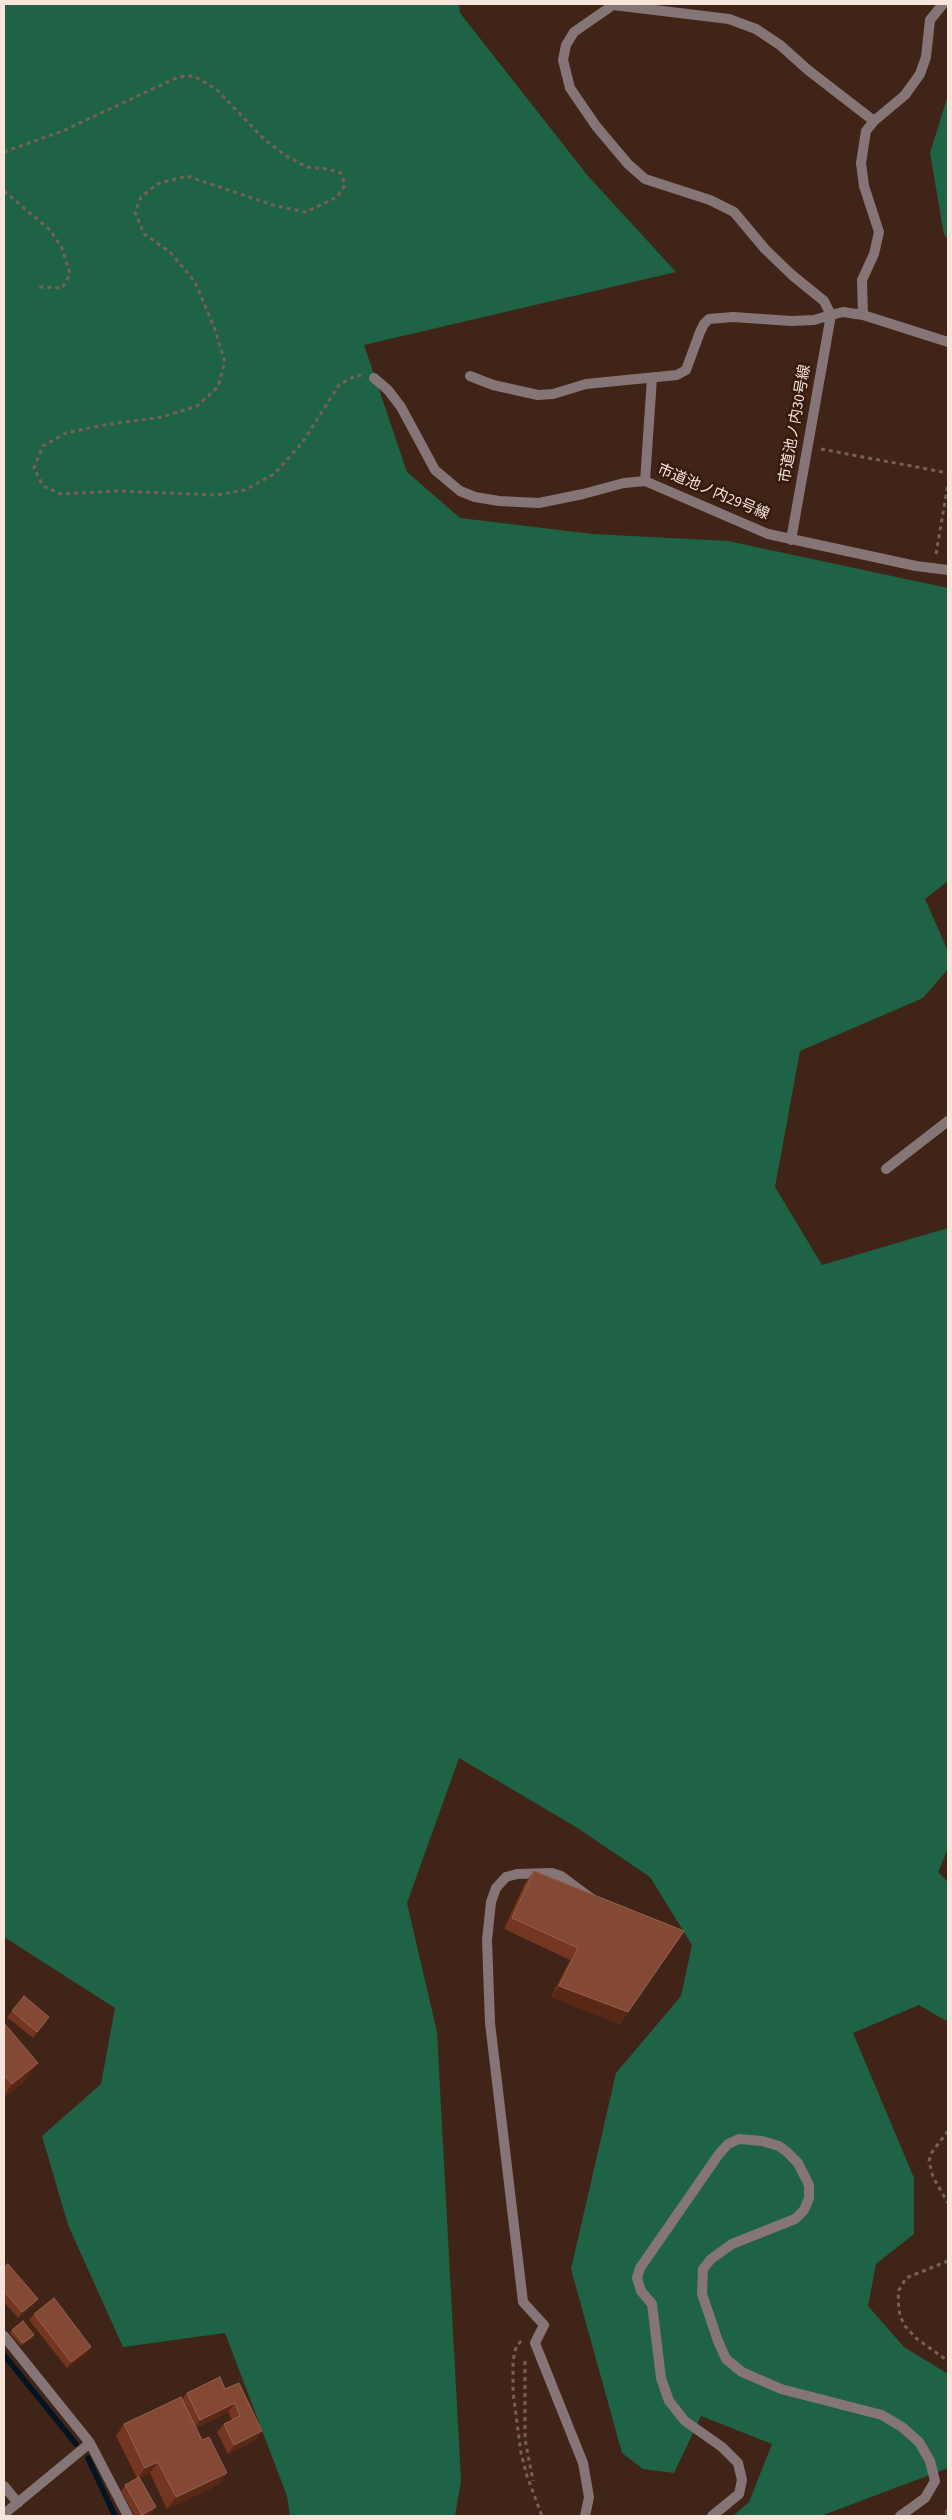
<!DOCTYPE html>
<meta charset="utf-8">
<style>
body{margin:0}
#map{position:relative;width:952px;height:2520px;overflow:hidden;background:#3f2417;font-family:"Source Sans 3",sans-serif}
canvas{display:block}
.frame{position:absolute;inset:0;border:5px solid #f7e5dc;pointer-events:none}
</style>
<div id="map">
<canvas width="952" height="2520"></canvas>
<div class="frame"></div>
</div>
<script>
const context = document.querySelector('canvas').getContext('2d');
context.lineJoin = 'round';
function fill(path, color) { context.fillStyle = color; context.fill(path, 'evenodd'); }
const poly = rows => new Path2D(rows.map(r => 'M' + r).join(''));
function stroke(path, color, width, dash) { context.strokeStyle = color; context.lineWidth = width; context.lineCap = dash ? 'butt' : 'round'; context.setLineDash(dash || []); context.stroke(path); }
function drawText(font, color, halo, rows, align = 'center') {
  context.font = font + ' "Source Sans 3","Noto Sans JP",sans-serif'; context.lineWidth = 5; context.setLineDash([]); context.textBaseline = 'middle'; context.strokeStyle = halo; context.fillStyle = color; for (const [text, x, y, turn = 0] of rows) {
    context.save(); context.translate(x, y); context.rotate((+turn || 0) * Math.PI / 180); context.textAlign = isNaN(turn) ? turn : align; if (halo) context.strokeText(text, 0, 0); context.fillText(text, 0, 0); context.restore();
  }
}
fill(poly([
 [4,4,459,4,460,13,588,176,676,272,364,345,407,472,460,518,593,534,728,541,948,588,948,881,925,899,948,951,948,969,923,998,800,1051,775,1187,822,1265,948,1228,948,1849,938,1872,948,1882,948,2022,919,2005,853,2033,914,2178,914,2234,876,2264,868,2306,904,2347,948,2374,948,2468,821,2516,733,2516,749,2502,772,2444,701,2416,674,2473,643,2469,622,2453,571,2269,616,2073,681,1996,692,1945,650,1877,576,1827,459,1758,407,1903,437,2032,461,2481,455,2516,290,2516,287,2496,225,2333,123,2347,68,2225,42,2136,101,2084,115,2008,4,1937],
 [948,95,948,239,944,235,930,153]
]), '#1e6346');
stroke(poly([
 [4,2355,76,2444],
 [88,2458,115,2516]
]), '#021322', 5.5);
stroke(poly([
 [945,2516,948,2516]
]), '#5b4135', 14, [14, 7]);
stroke(poly([
 [4,152,65,130,178,77,194,76,216,89,265,140,286,156,307,167,327,169,341,173,345,185,337,197,306,212,276,206,187,176,157,184,141,197,135,212,144,234,170,252,195,282,214,327,225,362,218,387,197,406,162,417,104,425,66,433,43,446,34,468,43,486,61,494,117,491,216,495,245,490,274,474,302,443,339,385,357,375,362,376],
 [4,191,50,230,62,248,70,274,62,288,39,287],
 [821,449,948,473],
 [936,554,948,484],
 [948,2131,932,2152,929,2161,933,2177,948,2203],
 [948,2261,906,2278,899,2290,898,2300,900,2316,905,2326,917,2339,948,2361],
 [521,2341,516,2347,513,2361,513,2392,521,2453,527,2476,542,2516],
 [525,2361,525,2439,533,2481]
]), '#786054', 3, [4, 4]);
stroke(poly([
 [585,2516,589,2497,583,2463,535,2343,544,2325,523,2302,490,2023,487,1940,491,1902,496,1888,506,1877,517,1874,552,1873,561,1876,592,1899],
 [712,2516,739,2494,742,2480,738,2463,722,2447,685,2421,669,2401,661,2378,652,2304,641,2291,637,2278,640,2268,719,2154,728,2144,739,2139,762,2141,779,2146,787,2152,798,2163,809,2185,809,2198,804,2210,795,2219,732,2244,711,2259,703,2269,702,2294,718,2341,726,2359,742,2372,781,2389,882,2415,902,2427,919,2442,930,2461,935,2481,925,2498,900,2516]
]), '#867576', 10);
stroke(poly([
 [874,121,808,70,780,45,756,29,729,19,613,5,574,32,566,45,563,60,570,88,596,126,628,164,645,179,710,200,734,212,765,249,792,275,824,301,831,315,843,312,863,315,862,280,874,254,879,232,864,186,861,163,866,131,874,121,905,95,920,74,926,57,930,20,943,4],
 [863,315,948,342],
 [470,376,493,385,538,395,553,394,586,384,677,375,686,370,700,332,704,324,709,319,733,317,791,321,814,320,831,315,791,540],
 [374,378,388,390,401,407,435,470,460,491,475,497,499,501,539,503,583,494,624,483,645,481,768,534,916,566,948,570],
 [645,481,652,378],
 [886,1169,948,1121],
 [4,2336,90,2443,128,2516],
 [4,2486,18,2503],
 [4,2514,90,2443]
]), '#867576', 10);
fill(poly([
 [534,1871,684,1931,620,2024,551,1997,570,1960,504,1929,525,1883],
 [12,2011,45,2023,33,2038,7,2017],
 [4,2023,26,2080,4,2098],
 [4,2267,38,2299,33,2305,18,2318,4,2302],
 [34,2314,87,2353,67,2368,29,2320],
 [12,2330,31,2338,21,2346,10,2333],
 [239,2383,256,2440,228,2454,217,2432,224,2424,232,2420,228,2412,196,2428,202,2440,227,2473,218,2485,167,2509,150,2473,140,2478,152,2513,146,2516,135,2516,121,2491,125,2485,137,2478,116,2436,124,2424,182,2399,187,2393,225,2389]
]), '#753621');
fill(poly([
 [559,1986,628,2012,620,2024,551,1997],
 [38,2063,26,2080,4,2098,4,2096,12,2084],
 [38,2299,33,2305,18,2318,22,2312],
 [34,2335,31,2338,21,2346,23,2343],
 [91,2347,87,2353,67,2368,71,2362],
 [235,2403,228,2412,193,2429,200,2420],
 [262,2431,256,2440,228,2454,234,2445],
 [158,2462,150,2473,137,2479,145,2468],
 [227,2473,218,2485,167,2509,176,2497],
 [156,2507,152,2513,146,2516,141,2516,142,2515]
]), '#592715');
const building = poly([
 [534,1871,684,1931,628,2012,559,1986,578,1948,512,1918,534,1871],
 [24,1996,49,2017,37,2032,12,2011,24,1996],
 [4,2023,38,2063,12,2084,4,2075,4,2023],
 [8,2264,38,2299,22,2312,4,2291,4,2267,8,2264],
 [54,2298,91,2347,71,2362,34,2314,54,2298],
 [23,2321,34,2335,23,2343,12,2330,23,2321],
 [220,2377,225,2389,239,2383,262,2431,234,2445,224,2424,240,2416,235,2403,200,2420,187,2393,220,2377],
 [181,2397,202,2440,209,2437,227,2473,176,2497,158,2462,145,2468,124,2424,181,2397],
 [139,2477,156,2507,142,2515,125,2485,139,2477]
]);
fill(building, '#834935');
stroke(building, '#95614f', 1);
drawText('15px', '#f7e5dc', '#351b0e', [
 ["市道池ノ内30号線",796,424,-80],
 ["市道池ノ内29号線",713,493,23]
]);
</script>
